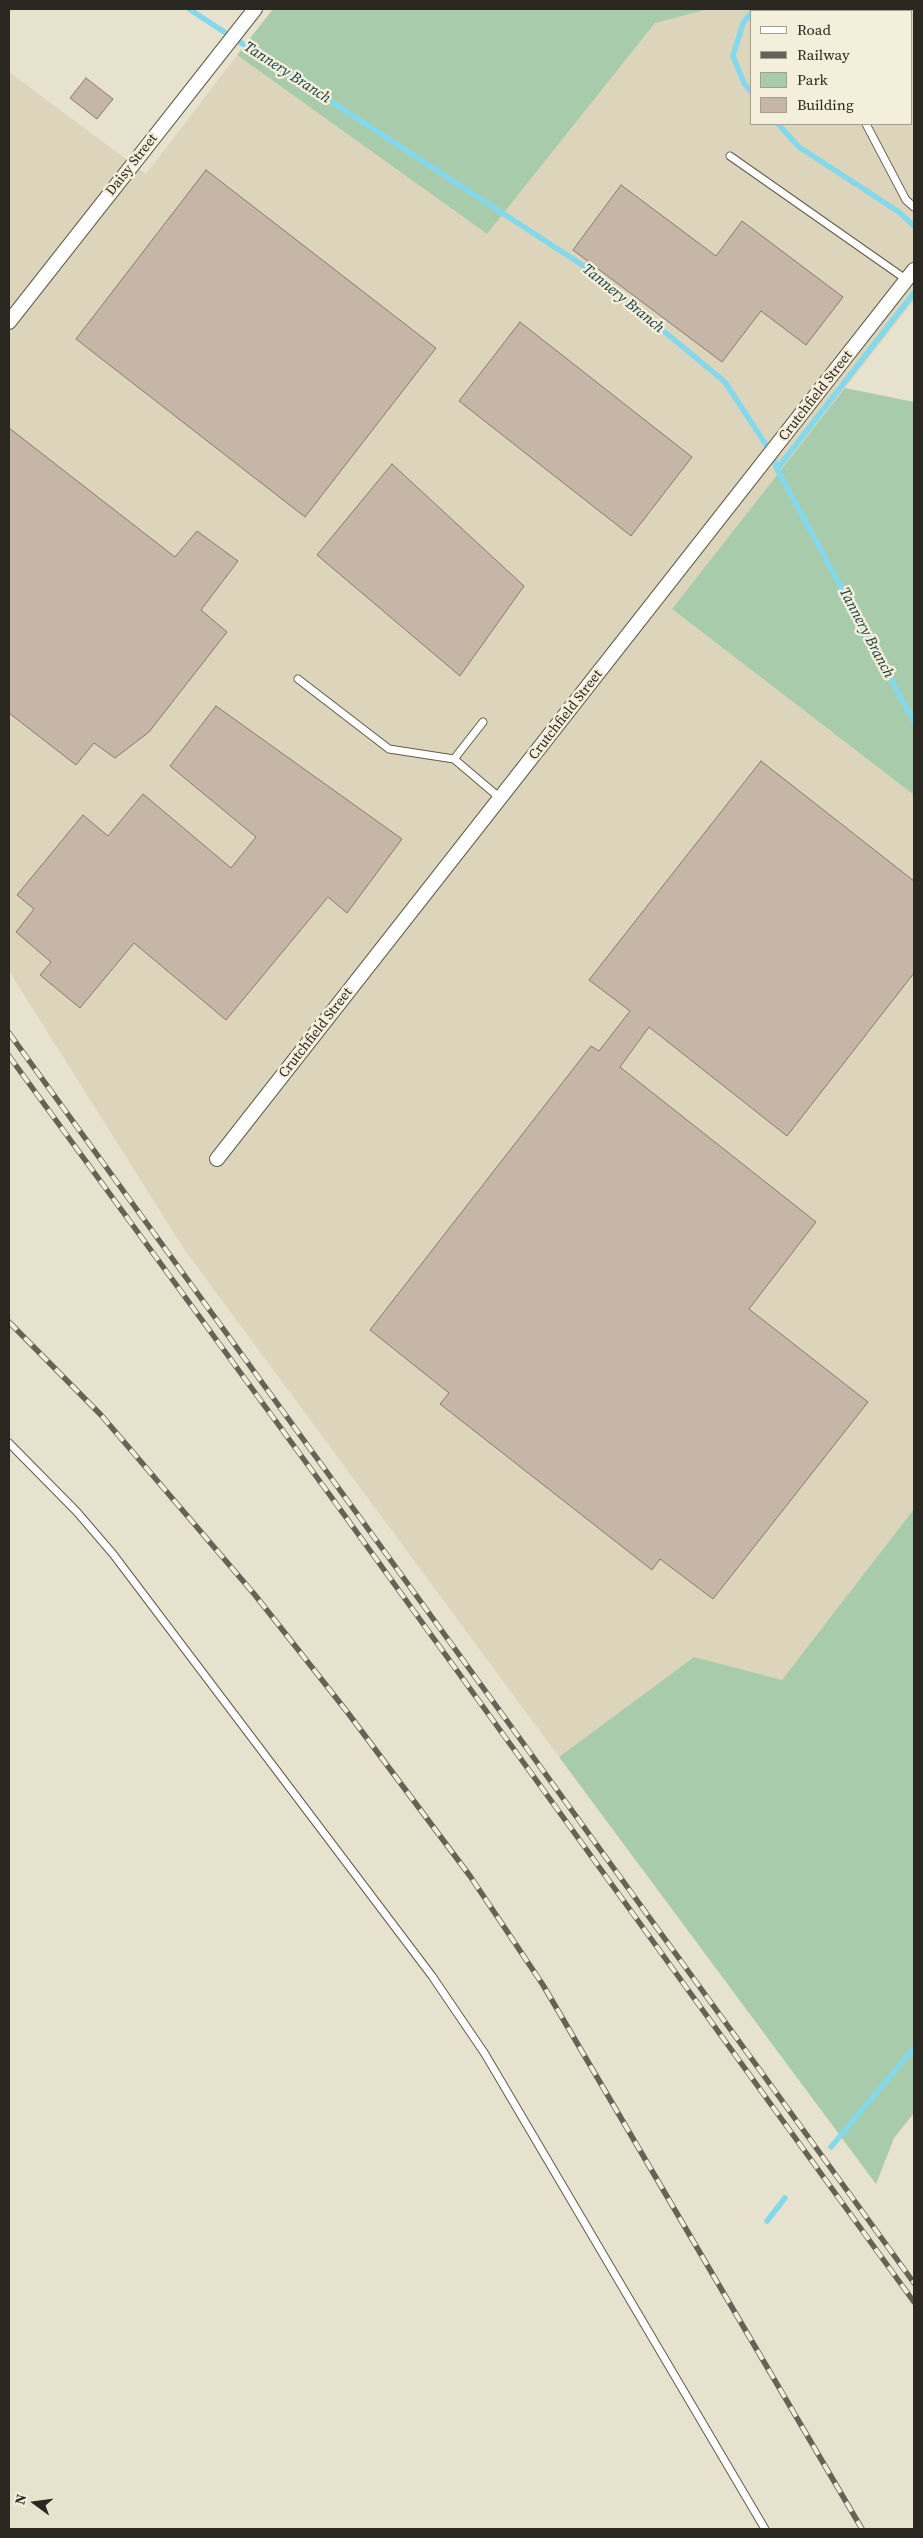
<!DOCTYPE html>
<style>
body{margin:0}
#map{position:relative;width:923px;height:2538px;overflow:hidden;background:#e7e2ce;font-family:"Source Serif 4",serif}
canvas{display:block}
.frame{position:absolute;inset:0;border:10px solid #292720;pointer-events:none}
.legend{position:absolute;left:750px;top:10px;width:162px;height:115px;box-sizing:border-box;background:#f4efdb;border:1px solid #a39f90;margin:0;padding:6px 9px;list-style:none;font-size:15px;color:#292720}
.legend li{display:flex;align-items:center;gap:10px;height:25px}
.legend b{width:25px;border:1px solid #a39f90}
.north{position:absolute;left:10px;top:2478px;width:50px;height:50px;-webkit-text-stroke:4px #f4efdb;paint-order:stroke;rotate:284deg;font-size:14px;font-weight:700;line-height:20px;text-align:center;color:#292720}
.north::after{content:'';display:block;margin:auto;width:18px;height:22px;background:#292720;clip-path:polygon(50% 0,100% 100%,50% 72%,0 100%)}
</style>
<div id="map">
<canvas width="923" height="2538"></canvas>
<div class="frame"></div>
<ul class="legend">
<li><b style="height:6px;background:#fff"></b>Road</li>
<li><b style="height:6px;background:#656257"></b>Railway</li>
<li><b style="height:14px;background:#a8cbab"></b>Park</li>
<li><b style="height:14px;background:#c6b6a8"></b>Building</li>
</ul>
<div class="north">N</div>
</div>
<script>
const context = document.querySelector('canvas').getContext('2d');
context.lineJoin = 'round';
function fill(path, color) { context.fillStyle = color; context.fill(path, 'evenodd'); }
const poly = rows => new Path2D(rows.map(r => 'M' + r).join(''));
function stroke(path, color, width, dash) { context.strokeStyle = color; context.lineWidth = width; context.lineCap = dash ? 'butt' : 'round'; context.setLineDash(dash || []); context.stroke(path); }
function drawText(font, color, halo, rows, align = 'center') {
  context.font = font + ' "Source Serif 4",serif'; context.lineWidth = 5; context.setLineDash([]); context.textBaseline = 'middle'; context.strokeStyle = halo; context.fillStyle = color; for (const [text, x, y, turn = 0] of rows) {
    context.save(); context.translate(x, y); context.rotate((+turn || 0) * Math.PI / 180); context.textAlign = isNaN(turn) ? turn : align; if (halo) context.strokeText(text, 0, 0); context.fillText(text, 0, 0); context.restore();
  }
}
fill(poly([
 [709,9,914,9,914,300,672,609,914,795,914,1509,782,1681,694,1657,559,1757,184,1249,9,971,9,72,146,174,237,55,487,234,655,23],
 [752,11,912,11,912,124,752,124]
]), '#dcd5bb');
fill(poly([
 [273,9,709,9,655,23,487,234,237,55],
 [845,388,914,402,914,795,672,609],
 [914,1509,914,2113,894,2138,876,2184,559,1757,694,1657,782,1680]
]), '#a8cbab');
stroke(poly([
 [189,9,593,272,725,382,772,454,777,469,914,722],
 [752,12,743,23,733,56,744,83,752,93],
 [778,124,799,147,899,212,914,226],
 [777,469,914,293],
 [831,2147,914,2048],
 [767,2221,785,2198]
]), '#84d8eb', 5.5);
const building = poly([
 [86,78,113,99,97,119,70,98,86,78],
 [206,170,436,348,305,517,76,339,206,170],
 [621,185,716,256,742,221,843,297,806,345,761,311,722,362,573,250,621,185],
 [520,322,692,457,631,536,459,401,520,322],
 [9,428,175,557,197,531,238,561,201,610,227,632,149,732,115,758,94,743,76,765,9,713,9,428],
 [392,464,524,586,460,676,317,555,392,464],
 [216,706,402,839,347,913,328,897,226,1020,134,943,80,1008,40,975,51,962,16,932,34,909,17,895,83,815,108,836,143,794,231,868,256,837,170,766,216,706],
 [761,761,914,881,914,973,787,1136,649,1027,620,1067,816,1222,749,1309,868,1402,713,1599,660,1559,652,1570,440,1404,449,1393,370,1330,591,1046,599,1051,630,1011,589,980,761,761]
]);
fill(building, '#c6b6a8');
stroke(building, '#897a6d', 1);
const service = poly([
 [839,11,839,9],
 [866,124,906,200,914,207],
 [730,156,907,280],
 [298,679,389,749,454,759],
 [483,722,454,759,500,798],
 [9,1443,77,1512,113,1554,432,1976,485,2054,765,2529]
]);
const minor = poly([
 [9,322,255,9],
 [217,1159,914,270]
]);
stroke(service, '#615d4c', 9);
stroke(minor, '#615d4c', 16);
stroke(service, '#fff', 7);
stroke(minor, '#fff', 14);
const rail = poly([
 [9,1033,914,2283],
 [9,1056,332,1498,914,2302],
 [9,1322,101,1415,255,1595,348,1713,470,1876,543,1985,862,2529]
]);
stroke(rail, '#656257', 5.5);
stroke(rail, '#f4efdb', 4, [11]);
drawText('14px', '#292720', '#f4efdb', [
 ["Daisy Street",132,165,-52],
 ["Crutchfield Street",816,396,-52],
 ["Crutchfield Street",566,715,-52],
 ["Crutchfield Street",316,1033,-52]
]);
drawText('italic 15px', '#113942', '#f4efdb', [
 ["Tannery Branch",287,73,33],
 ["Tannery Branch",623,299,39],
 ["Tannery Branch",866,633,62]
]);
</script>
